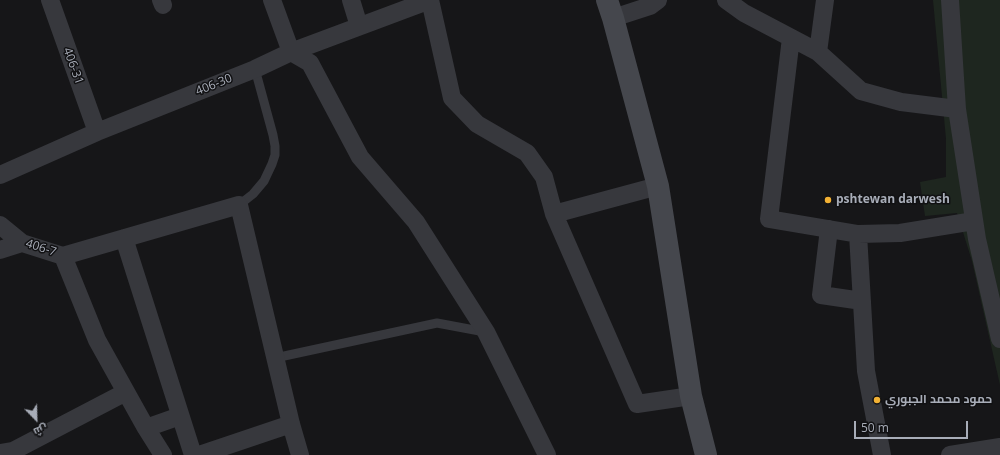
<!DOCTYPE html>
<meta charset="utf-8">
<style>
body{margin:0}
#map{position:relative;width:1000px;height:455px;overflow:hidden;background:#161618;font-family:"Open Sans",Cairo,sans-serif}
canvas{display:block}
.north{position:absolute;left:16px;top:399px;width:40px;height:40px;-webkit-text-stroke:3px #111113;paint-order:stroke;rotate:157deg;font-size:11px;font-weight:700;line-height:16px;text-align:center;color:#a8adb8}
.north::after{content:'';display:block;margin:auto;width:14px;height:18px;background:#a8adb8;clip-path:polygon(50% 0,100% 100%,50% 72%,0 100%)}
.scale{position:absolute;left:854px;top:421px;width:114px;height:18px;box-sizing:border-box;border:2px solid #a8adb8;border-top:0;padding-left:5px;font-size:12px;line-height:14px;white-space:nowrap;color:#a8adb8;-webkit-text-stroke:3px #111113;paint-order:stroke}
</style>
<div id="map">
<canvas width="1000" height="455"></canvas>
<div class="north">ش</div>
<div class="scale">50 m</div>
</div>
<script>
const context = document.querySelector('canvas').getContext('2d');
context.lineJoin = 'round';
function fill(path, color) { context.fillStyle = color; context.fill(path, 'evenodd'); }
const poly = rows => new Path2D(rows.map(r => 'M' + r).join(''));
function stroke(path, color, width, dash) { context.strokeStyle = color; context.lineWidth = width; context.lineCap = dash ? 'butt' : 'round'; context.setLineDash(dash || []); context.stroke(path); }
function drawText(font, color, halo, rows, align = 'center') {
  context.font = font + ' "Open Sans",Cairo,sans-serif'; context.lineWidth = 3; context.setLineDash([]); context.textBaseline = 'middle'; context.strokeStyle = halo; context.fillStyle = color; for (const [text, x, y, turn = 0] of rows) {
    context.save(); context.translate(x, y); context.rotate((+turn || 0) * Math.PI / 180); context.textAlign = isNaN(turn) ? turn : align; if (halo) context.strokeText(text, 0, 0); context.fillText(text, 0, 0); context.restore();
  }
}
fill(poly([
 [933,0,1000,0,1000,385,972,261,957,213,925,216,920,182,946,177,946,139]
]), '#1e261f');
stroke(poly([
 [239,205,253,194,264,181,272,164,275,155,275,146,273,135,255,69],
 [275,358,437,323,485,332]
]), '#37383d', 9);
stroke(poly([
 [50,0,97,132],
 [161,0,163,5],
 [272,0,291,52,310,63,360,157,416,222,486,332,547,455],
 [351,0,359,26],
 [430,0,452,98,477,124,527,153,544,177,554,214,637,404,691,396],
 [726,0,744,13,818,52,861,91,901,102,957,109],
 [950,0,957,109,977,239,1000,339],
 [613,18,650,6,658,0],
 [791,38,769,219,858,234,900,233,974,221],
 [818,52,825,0],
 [0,175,97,132,255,69,291,52,430,0],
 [554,214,658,186],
 [0,225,22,243,63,256],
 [829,229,821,295,862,301],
 [858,234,866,371,882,455],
 [124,238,193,455],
 [0,250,22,243],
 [63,256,239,205,291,424,300,455],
 [63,256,97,340,146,428,163,455],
 [146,428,180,416],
 [0,453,13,451,126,392],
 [199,455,291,424],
 [950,455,1000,447]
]), '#37383d', 18);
stroke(poly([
 [607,0,613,18,658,186,691,396,706,455]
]), '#45474d', 22);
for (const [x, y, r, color] of [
 [828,200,4,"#f2b134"],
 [877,400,4,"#f2b134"]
]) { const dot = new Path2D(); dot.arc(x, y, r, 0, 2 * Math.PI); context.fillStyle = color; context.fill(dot); stroke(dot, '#111113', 1.5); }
drawText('12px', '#a8adb8', '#111113', [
 ["406-31",73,66,70],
 ["406-30",214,85,-22],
 ["406-7",41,248,18]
]);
drawText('bold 12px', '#a8adb8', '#111113', [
 ["pshtewan darwesh",836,200],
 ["حمود محمد الجبوري",885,400]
], 'left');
</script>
